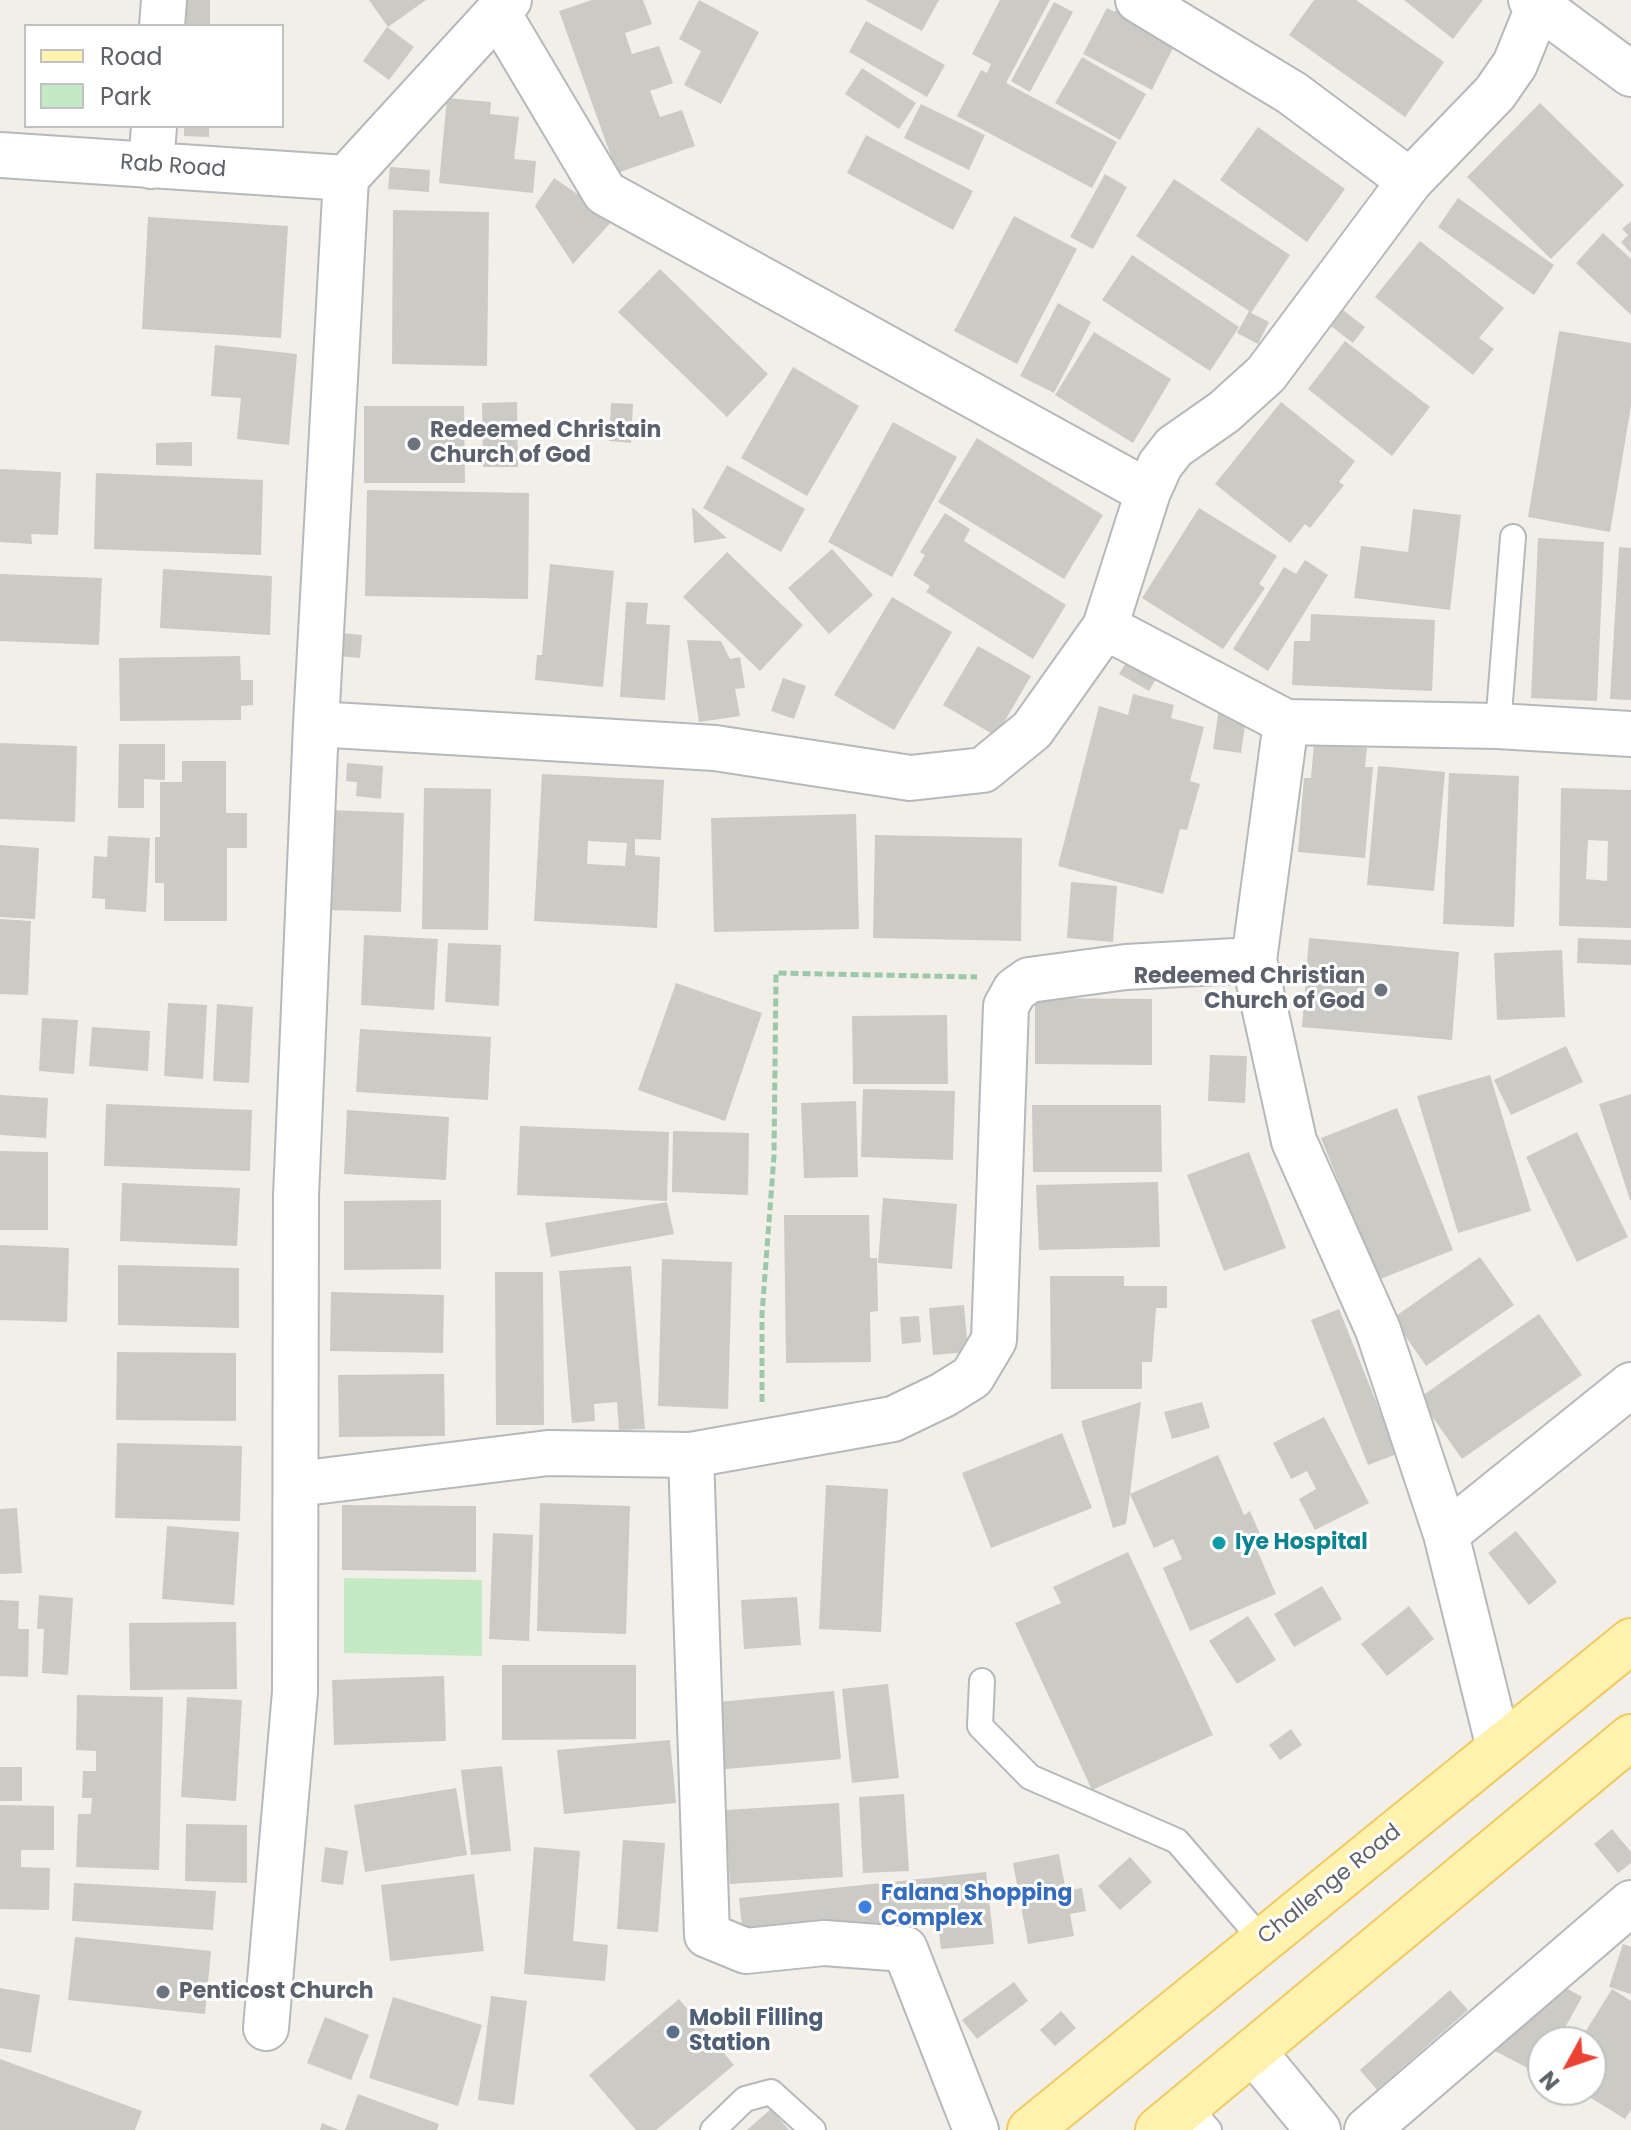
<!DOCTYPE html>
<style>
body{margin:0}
#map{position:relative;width:1631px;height:2130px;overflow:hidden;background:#f1efe8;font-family:Poppins,sans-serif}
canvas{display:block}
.legend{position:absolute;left:24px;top:24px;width:260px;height:104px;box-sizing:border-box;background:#fff;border:2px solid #bfc1c3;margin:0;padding:10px 14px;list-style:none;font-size:24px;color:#5f6368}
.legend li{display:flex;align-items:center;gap:16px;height:40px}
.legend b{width:40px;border:2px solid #bfc1c3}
.north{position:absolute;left:1527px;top:2026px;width:80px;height:80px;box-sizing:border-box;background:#fff;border:2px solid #bfc1c3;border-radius:50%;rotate:230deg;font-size:22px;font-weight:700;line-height:32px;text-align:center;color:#5f6368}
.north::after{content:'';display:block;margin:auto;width:28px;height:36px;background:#ea4335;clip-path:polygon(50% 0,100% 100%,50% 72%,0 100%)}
</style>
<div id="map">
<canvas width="1631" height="2130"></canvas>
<ul class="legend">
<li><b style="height:10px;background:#fff2af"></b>Road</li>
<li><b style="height:22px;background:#c5e8c5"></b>Park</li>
</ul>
<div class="north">N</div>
</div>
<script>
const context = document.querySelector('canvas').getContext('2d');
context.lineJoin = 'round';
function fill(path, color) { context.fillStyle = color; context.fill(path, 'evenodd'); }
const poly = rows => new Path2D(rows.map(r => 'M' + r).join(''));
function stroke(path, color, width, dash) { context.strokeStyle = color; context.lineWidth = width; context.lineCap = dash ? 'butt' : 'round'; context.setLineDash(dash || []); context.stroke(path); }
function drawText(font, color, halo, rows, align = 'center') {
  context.font = font + ' Poppins,sans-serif'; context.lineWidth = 6; context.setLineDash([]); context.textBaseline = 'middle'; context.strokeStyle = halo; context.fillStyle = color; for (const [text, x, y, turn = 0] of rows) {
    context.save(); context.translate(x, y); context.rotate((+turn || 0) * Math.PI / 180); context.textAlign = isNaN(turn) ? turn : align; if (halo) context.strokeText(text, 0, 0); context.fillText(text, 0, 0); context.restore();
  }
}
fill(poly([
 [344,1578,482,1580,482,1656,344,1653]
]), '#c5e8c5');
fill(poly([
 [185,0,210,0,210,26,185,26],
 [369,0,426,0,388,27],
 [592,0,643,0,652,24,625,33,632,54,659,46,673,83,650,91,660,117,682,110,695,146,617,173,559,11],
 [699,0,759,32,721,104,684,85,701,51,679,39],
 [865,0,939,0,922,31],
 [1000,0,1050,0,1006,83,1117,142,1092,188,957,116,981,70,987,73,991,64,972,54],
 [1120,0,1156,20,1149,33,1174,46,1152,90,1083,54,1107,8,1115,12],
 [1314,0,1356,0,1444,62,1405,117,1289,35],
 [1404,0,1483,0,1453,39],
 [1054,2,1073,12,1030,92,1011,81],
 [866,21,945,65,927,97,849,52],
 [387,27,414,47,389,80,363,61],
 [1082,57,1146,94,1120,140,1055,103],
 [862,68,916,103,899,129,845,94],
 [447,98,491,102,490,114,519,117,514,159,536,161,533,193,439,183],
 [1540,103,1624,185,1551,259,1467,177],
 [921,104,985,135,969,170,904,138],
 [184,126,209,126,209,137,184,136],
 [1258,127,1345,189,1307,242,1220,180],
 [866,135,973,191,953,230,847,173],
 [390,167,430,170,429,192,388,189],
 [1105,174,1127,187,1093,249,1070,237],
 [554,178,614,219,573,264,535,206],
 [1174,179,1290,255,1251,313,1269,322,1258,344,1237,333,1249,311,1136,236],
 [1458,198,1554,265,1534,295,1438,227],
 [393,210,489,212,487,366,392,364],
 [1014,216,1077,249,1017,364,954,331],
 [148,217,288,226,281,338,142,329],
 [1631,221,1631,253,1621,242,1628,235,1622,229],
 [1603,233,1631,259,1631,315,1576,263],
 [1420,241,1504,308,1479,338,1494,349,1473,375,1375,297],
 [1132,255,1239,327,1210,371,1102,300],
 [660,269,768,374,727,417,618,312],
 [1058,303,1091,322,1054,393,1020,376],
 [1339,307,1365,327,1353,343,1327,323],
 [1559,331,1631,343,1631,406,1610,532,1528,517],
 [1094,332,1171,379,1133,443,1055,395],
 [1345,341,1430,407,1392,456,1308,389],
 [215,345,297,354,289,445,237,439,241,398,211,396],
 [793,367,859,406,807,496,741,458],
 [517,402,518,467,483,467,482,403],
 [1281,402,1355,461,1339,482,1344,485,1310,528,1305,524,1290,543,1215,484],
 [611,403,633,404,631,443,609,441],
 [364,406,464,406,465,483,364,483],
 [893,422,957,457,892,577,828,542],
 [977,438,1103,515,1064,579,938,502],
 [192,442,192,466,156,465,156,443],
 [727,465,805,509,781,552,703,508],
 [0,469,61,472,58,535,31,534,32,544,0,542],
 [96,473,263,480,261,555,94,549],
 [367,490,529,493,528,599,365,596],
 [692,507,727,538,694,543],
 [1199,508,1277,556,1259,584,1265,588,1223,649,1142,598],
 [1413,509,1461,515,1450,610,1354,598,1361,546,1408,552],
 [945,513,970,529,964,541,1066,605,1033,659,926,592,930,586,913,575,925,555,920,552],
 [1538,538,1604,542,1597,701,1531,698],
 [1619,547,1631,548,1631,700,1610,699],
 [832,549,873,595,829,634,788,588],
 [727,552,803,625,760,671,683,597],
 [1305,560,1328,575,1268,671,1233,649,1284,567,1296,574],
 [550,564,614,571,603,687,535,680,537,655,542,655],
 [163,569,272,576,270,635,160,628],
 [0,574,102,578,99,645,0,641],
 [892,597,952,632,894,730,834,695],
 [626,602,648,603,646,624,670,625,665,700,620,697],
 [1311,614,1435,620,1432,691,1292,685,1294,641,1310,641],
 [340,633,362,635,360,658,338,656],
 [687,640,721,641,730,659,740,657,745,688,735,689,740,716,699,722],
 [978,646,1031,676,996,736,943,705],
 [1133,651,1162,668,1149,691,1119,674],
 [240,656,241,680,253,680,253,705,241,706,241,720,120,721,119,658],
 [783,678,806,686,794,719,771,711],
 [1133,694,1174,705,1171,718,1204,727,1190,781,1200,784,1187,830,1180,829,1163,894,1058,866,1099,706,1128,715],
 [1219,708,1247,712,1241,753,1213,749],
 [0,743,77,746,75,822,0,819],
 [119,744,165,744,165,780,144,779,144,808,118,808],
 [1314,744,1367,748,1365,767,1373,767,1365,858,1298,852,1304,778,1311,778],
 [182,761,226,761,226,813,247,813,247,848,227,848,227,921,164,921,164,883,155,883,155,837,160,837,160,782,182,782],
 [347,763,383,766,381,799,356,796,357,782,346,781],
 [1378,766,1445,772,1434,891,1367,885],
 [1449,773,1519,776,1514,927,1443,924],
 [542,774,664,780,661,840,635,839,635,855,660,857,657,928,534,921],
 [588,841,627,843,625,866,587,864],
 [424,788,491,789,488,930,422,929],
 [1561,788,1631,790,1631,928,1559,926],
 [1588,840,1608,841,1607,881,1586,879],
 [331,810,404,813,401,912,328,910],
 [856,814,859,929,714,932,711,818],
 [875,835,1022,838,1021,941,873,938],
 [108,836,150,838,146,912,105,909,105,899,92,898,94,856,107,857],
 [0,845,39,848,35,919,0,917],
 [1071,882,1117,886,1113,942,1067,938],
 [0,919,31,921,28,995,0,994],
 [364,935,438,939,434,1010,361,1005],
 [1309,938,1459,952,1452,1040,1302,1027],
 [1578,938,1631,940,1631,965,1577,963],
 [448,943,501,945,499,1006,445,1002],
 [1562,950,1565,1017,1497,1020,1494,953],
 [676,983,762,1013,725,1121,638,1090],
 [1035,998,1152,999,1152,1065,1035,1064],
 [168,1003,207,1005,203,1079,164,1076],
 [217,1004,253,1007,249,1083,213,1081],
 [947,1015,948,1084,853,1084,852,1016],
 [42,1018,78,1020,74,1074,39,1071],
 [92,1027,150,1031,148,1071,89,1066],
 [360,1029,491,1037,488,1100,356,1092],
 [1566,1046,1583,1082,1511,1115,1494,1080],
 [1210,1055,1247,1056,1245,1103,1208,1101],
 [1490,1075,1531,1211,1458,1233,1417,1096],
 [863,1089,955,1091,953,1160,861,1157],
 [1631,1094,1631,1200,1630,1200,1599,1104],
 [0,1095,48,1098,46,1138,0,1135],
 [856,1101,858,1177,804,1178,801,1103],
 [106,1104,252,1110,250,1171,104,1166],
 [1032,1105,1161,1105,1162,1172,1033,1172],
 [1397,1108,1453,1250,1378,1280,1321,1138],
 [347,1110,449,1117,446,1180,344,1174],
 [520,1126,669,1132,667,1201,517,1195],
 [673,1131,749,1133,748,1195,672,1192],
 [1577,1132,1628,1237,1577,1262,1526,1157],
 [0,1151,48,1152,48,1230,0,1230],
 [1249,1152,1286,1248,1224,1271,1187,1175],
 [1158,1182,1160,1247,1039,1250,1036,1185],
 [122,1183,240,1188,237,1246,120,1241],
 [883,1198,957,1204,952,1269,878,1263],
 [441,1200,441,1269,344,1270,344,1201],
 [667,1202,674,1234,551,1257,545,1223],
 [784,1215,869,1215,870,1258,877,1258,878,1311,870,1312,871,1362,786,1363],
 [0,1245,69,1248,67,1322,0,1320],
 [1480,1257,1514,1305,1426,1366,1393,1318],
 [662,1259,732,1262,728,1409,658,1406],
 [118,1265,239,1268,239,1328,118,1325],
 [631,1266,645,1429,619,1430,617,1402,594,1404,595,1421,572,1423,559,1271],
 [495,1272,543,1272,544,1425,496,1425],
 [1050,1276,1124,1276,1124,1286,1167,1286,1167,1308,1156,1308,1152,1362,1142,1362,1142,1389,1051,1389],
 [331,1292,444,1295,443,1353,330,1351],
 [964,1305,968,1352,933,1355,929,1308],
 [1339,1309,1397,1454,1368,1465,1311,1320],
 [1539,1314,1582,1375,1462,1459,1419,1398],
 [919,1316,921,1342,902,1344,900,1317],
 [117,1352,236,1353,236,1421,116,1420],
 [444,1374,445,1436,339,1437,338,1375],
 [1141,1402,1130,1494,1218,1455,1244,1515,1250,1511,1265,1546,1257,1550,1276,1594,1190,1631,1163,1568,1182,1559,1173,1539,1154,1548,1130,1494,1126,1524,1113,1528,1081,1421],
 [1202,1402,1210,1428,1172,1439,1164,1412],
 [1324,1417,1369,1503,1315,1530,1299,1499,1316,1489,1307,1471,1291,1479,1273,1443],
 [1062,1433,1092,1508,991,1548,962,1473],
 [117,1443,242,1446,240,1521,115,1518],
 [826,1485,888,1489,881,1632,819,1629],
 [540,1503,630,1506,626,1634,537,1631],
 [342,1505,476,1506,476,1572,342,1570],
 [17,1508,22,1573,0,1574,0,1509],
 [167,1526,239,1532,234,1605,162,1599],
 [1516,1531,1557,1582,1529,1605,1488,1553],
 [493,1533,533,1535,529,1641,489,1639],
 [1128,1552,1213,1735,1092,1790,1015,1623,1061,1603,1053,1587],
 [1322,1586,1342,1619,1294,1647,1274,1614],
 [39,1595,73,1598,68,1675,42,1673,44,1629,37,1629],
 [797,1597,801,1645,744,1649,741,1600],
 [0,1600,19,1601,18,1629,29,1629,28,1677,0,1676],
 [1409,1606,1434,1639,1387,1676,1361,1644],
 [1248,1616,1276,1660,1237,1684,1209,1641],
 [236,1622,237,1689,130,1690,129,1623],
 [502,1665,636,1665,636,1739,502,1740],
 [444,1676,446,1741,334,1745,332,1680],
 [888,1684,899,1778,852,1783,842,1689],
 [834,1691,841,1759,715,1770,708,1703],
 [77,1695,163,1697,159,1870,76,1867,78,1814,91,1814,92,1798,82,1798,83,1771,96,1771,96,1751,76,1750],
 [187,1697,242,1700,236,1801,181,1797],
 [1291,1729,1302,1745,1280,1760,1269,1745],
 [670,1740,676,1803,564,1814,557,1750],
 [502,1766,511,1851,471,1855,461,1770],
 [0,1767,22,1767,22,1801,0,1801],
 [456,1788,467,1855,365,1872,354,1805],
 [904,1794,909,1871,863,1873,859,1797],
 [839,1803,843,1877,730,1884,725,1810],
 [0,1805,54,1806,54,1850,21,1850,21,1867,50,1868,49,1910,0,1909],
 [186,1824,247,1825,247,1883,185,1881],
 [1612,1829,1631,1852,1631,1863,1618,1873,1594,1844],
 [623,1840,665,1843,658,1932,617,1929],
 [325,1847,348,1851,343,1885,321,1882],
 [534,1847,580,1851,573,1941,608,1945,605,1981,524,1974],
 [1059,1854,1066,1891,1082,1888,1086,1911,1070,1914,1074,1936,1028,1944,1013,1863],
 [1130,1857,1152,1882,1120,1910,1098,1886],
 [986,1872,994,1944,941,1949,937,1917,743,1937,739,1898],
 [474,1874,484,1951,390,1961,381,1885],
 [74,1883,216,1891,213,1930,72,1921],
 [75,1937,211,1951,205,2014,68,2000],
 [1623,1944,1631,1947,1631,1994,1609,1987],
 [1554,1981,1582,1997,1557,2042,1543,2042,1543,2076,1495,2051],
 [1014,1982,1028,2001,977,2039,962,2020],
 [0,1988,40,1995,31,2053,0,2048],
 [1612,1989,1631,2001,1631,2110,1625,2119,1578,2090,1591,2090,1591,2042,1579,2042],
 [1450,1990,1468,2010,1377,2090,1360,2070],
 [491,1996,527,2001,514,2105,478,2100],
 [393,1997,482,2025,458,2106,369,2078],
 [679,1999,734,2065,656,2130,636,2130,589,2075],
 [1061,2011,1076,2028,1055,2046,1040,2030],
 [325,2017,369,2035,351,2080,307,2063],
 [0,2059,142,2111,135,2130,0,2130],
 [358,2094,439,2124,437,2130,345,2130],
 [771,2109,789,2130,747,2130],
 [322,2123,339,2130,320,2130]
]), '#cccac5');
const lane = poly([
 [1498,726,1513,537],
 [982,1681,980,1726,1030,1777,1177,1841,1263,1941],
 [1187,2105,1209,2130],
 [713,2130,745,2099,771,2092,813,2130]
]);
const street = poly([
 [1138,0,1292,93,1410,181],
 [1531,0,1631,74],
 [498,13,605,193,1148,492],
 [162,26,164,0],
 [0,155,346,178],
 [151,166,154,126],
 [1105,627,1286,722,1254,960,1294,1141,1378,1330,1446,1534,1499,1748],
 [1286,722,1498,726,1631,734],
 [316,724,715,748,910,778,983,770,1032,730,1105,627,1148,492,1160,465,1174,447,1224,412,1266,374,1410,181,1495,93,1515,64,1541,0],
 [691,1455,707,1935,746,1951,824,1943,905,1949,976,2130],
 [297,1484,548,1453,691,1455,893,1419,943,1395,972,1377,994,1340,1006,1006,1015,990,1029,980,1126,967,1254,960],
 [1446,1534,1631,1385],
 [266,2028,295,1692,296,1196,316,724,346,178,509,0],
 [1253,2051,1318,2130],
 [1367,2130,1631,1903]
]);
const primary = poly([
 [1030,2130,1631,1641],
 [1158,2130,1631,1737]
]);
stroke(lane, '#b5b8bc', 28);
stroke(street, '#b5b8bc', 48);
stroke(primary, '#f2c960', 48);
stroke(poly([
 [762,1402,762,1314,774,1156,776,973,977,977]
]), '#9cc7a9', 5, [8, 4]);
stroke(lane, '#fff', 24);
stroke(street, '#fff', 44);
stroke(primary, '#fff2af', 44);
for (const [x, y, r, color] of [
 [414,444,8,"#6b7280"],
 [1381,990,8,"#6b7280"],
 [1219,1543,8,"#0f9aa8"],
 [865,1907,8,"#3f7fe0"],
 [163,1992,8,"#6b7280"],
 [673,2032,8,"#5c6f8a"]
]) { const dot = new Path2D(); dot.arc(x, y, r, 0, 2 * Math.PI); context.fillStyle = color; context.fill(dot); stroke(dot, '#fff', 3); }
drawText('22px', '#5f6368', '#fff', [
 ["Rab Road",173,167,4],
 ["Challenge Road",1330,1885,-39]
]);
drawText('bold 22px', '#5b616d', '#fff', [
 ["Redeemed Christain",430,431],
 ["Church of God",430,456],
 ["Redeemed Christian",1365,977,"right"],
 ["Church of God",1365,1002,"right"],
 ["Penticost Church",179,1992]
], 'left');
drawText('bold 22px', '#0d838f', '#fff', [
 ["Iye Hospital",1235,1543]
], 'left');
drawText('bold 22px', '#366cbe', '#fff', [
 ["Falana Shopping",881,1894],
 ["Complex",881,1919]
], 'left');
drawText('bold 22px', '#4e5e75', '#fff', [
 ["Mobil Filling",689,2019],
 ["Station",689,2044]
], 'left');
</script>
